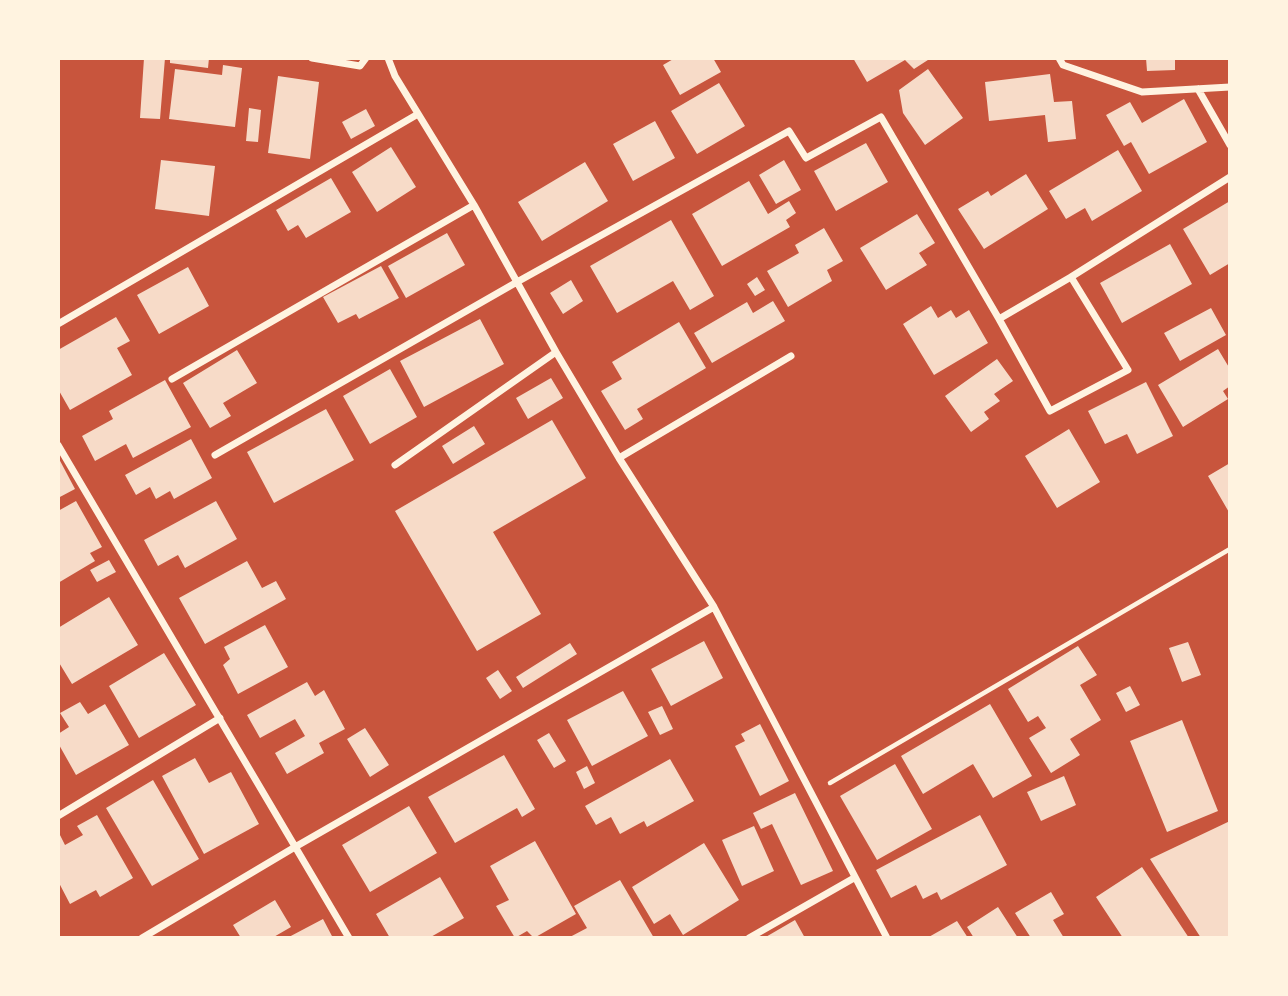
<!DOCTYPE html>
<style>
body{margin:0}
#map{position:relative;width:1288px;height:996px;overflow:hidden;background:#c8553d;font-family:"Fira Sans",sans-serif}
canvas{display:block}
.frame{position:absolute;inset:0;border:60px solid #fff3e0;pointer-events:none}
</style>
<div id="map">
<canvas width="1288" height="996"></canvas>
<div class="frame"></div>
</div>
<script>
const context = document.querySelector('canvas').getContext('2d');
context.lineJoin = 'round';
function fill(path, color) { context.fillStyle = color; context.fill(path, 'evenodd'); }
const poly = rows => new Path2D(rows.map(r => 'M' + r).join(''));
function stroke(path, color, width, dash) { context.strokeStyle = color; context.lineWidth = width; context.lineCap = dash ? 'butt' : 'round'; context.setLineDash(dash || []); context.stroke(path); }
fill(poly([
 [144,58,165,58,160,119,140,118],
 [170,58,209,58,208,68,170,63],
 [675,58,713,58,721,72,680,95,663,65],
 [853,58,931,58,914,69,905,60,867,82],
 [1146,58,1175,58,1175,70,1147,71],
 [223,65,242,68,235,127,169,119,175,69,222,75],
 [928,69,963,118,925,145,903,113,899,90],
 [1050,74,1054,102,1072,101,1076,139,1048,142,1045,115,989,121,985,82],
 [278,76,319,82,310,159,268,153],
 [719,83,745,126,697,154,671,111],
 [1184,99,1207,142,1149,174,1131,142,1124,146,1106,115,1130,102,1142,123],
 [249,108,261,110,258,142,246,141],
 [366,109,375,126,351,139,342,122],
 [655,121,675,158,633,181,613,144],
 [866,143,888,182,836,211,814,171],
 [391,147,416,187,377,212,352,172],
 [1118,150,1142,191,1092,221,1085,208,1066,219,1049,191],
 [161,160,215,166,209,216,155,209],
 [784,160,801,190,776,204,759,175],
 [585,162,608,201,542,241,518,202],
 [1026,174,1048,209,984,249,958,209,988,191,991,196],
 [331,178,351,212,306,238,298,225,288,231,276,210],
 [749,181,768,214,789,201,796,213,786,220,790,227,722,266,692,214],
 [1230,201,1230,263,1210,275,1183,229],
 [917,214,935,243,919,253,927,265,886,290,860,248],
 [671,220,714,296,690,310,673,281,617,313,590,266],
 [824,228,843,261,827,270,832,281,788,307,767,271,799,253,795,245],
 [447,233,465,265,406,298,388,266],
 [1170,244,1192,284,1122,323,1100,283],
 [381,266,399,298,359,319,356,314,338,323,323,297],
 [188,267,209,306,159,334,137,295],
 [757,277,765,290,755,296,747,284],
 [571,280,583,301,563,314,550,293],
 [773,301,785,321,712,363,694,333,747,302,753,313],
 [931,306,938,318,951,310,956,318,969,310,988,343,934,375,903,324],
 [1211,308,1226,335,1180,361,1164,333],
 [116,317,130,341,117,348,132,375,70,410,58,389,58,350],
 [480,319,504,364,424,407,400,361],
 [679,322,706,368,637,409,643,419,625,430,601,391,622,379,612,362],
 [1218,349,1230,369,1230,386,1223,391,1228,399,1183,427,1158,385],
 [237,350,257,383,223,403,231,416,210,428,183,383],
 [997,359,1013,381,994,394,1000,401,984,412,989,419,971,432,945,396],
 [390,369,417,417,370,444,343,396],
 [551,378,563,398,528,419,516,398],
 [165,380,191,427,133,458,126,444,95,461,82,436,113,419,109,411],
 [1146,382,1173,436,1137,454,1127,434,1105,444,1088,411],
 [326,409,354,460,274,503,247,452],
 [552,420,586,478,493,532,541,614,477,651,395,511],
 [474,426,485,444,453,464,442,446],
 [1069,429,1100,482,1057,508,1025,456],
 [191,439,212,478,174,499,170,491,156,499,150,487,136,495,125,475],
 [58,457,75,489,58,498],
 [1230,463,1230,514,1208,476],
 [76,501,102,547,90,553,95,561,58,583,58,511],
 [216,501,237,539,185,568,178,555,158,566,144,540],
 [109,560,116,572,97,582,90,570],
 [247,561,262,588,276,581,286,599,205,644,179,598],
 [109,597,138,645,72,684,58,661,58,628],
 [265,625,288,667,238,694,223,665,230,659,224,647],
 [704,641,723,678,671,706,651,669],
 [1188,642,1201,675,1182,682,1169,648],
 [570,643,577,654,523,688,516,677],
 [1078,646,1097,675,1080,685,1101,720,1070,739,1080,755,1051,773,1029,738,1046,728,1038,716,1028,722,1008,689],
 [164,653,196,705,139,738,109,686],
 [498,670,512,691,500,699,486,678],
 [307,682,315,696,324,690,345,729,319,743,324,753,287,774,275,753,305,736,295,719,260,738,247,715],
 [1130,686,1140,705,1126,712,1116,693],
 [623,691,648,736,592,766,567,720],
 [80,702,88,714,105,704,129,745,76,775,58,743,58,734,69,727,60,713],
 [990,704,1032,776,993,798,973,764,923,794,901,756],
 [662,706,673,729,660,735,648,712],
 [1182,720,1218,811,1167,832,1130,741],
 [760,724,789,781,760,796,735,746,745,741,741,734],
 [365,728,389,765,370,777,347,739],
 [549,733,566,761,554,768,537,740],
 [504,755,535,809,522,817,517,808,455,843,428,797],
 [195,758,209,783,231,772,259,824,204,854,162,776],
 [670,759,694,801,647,827,644,821,620,834,611,817,596,825,585,806],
 [895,764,932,829,877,860,840,796],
 [587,766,595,783,584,789,576,772],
 [1064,776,1076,805,1041,821,1027,792],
 [153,780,199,859,152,886,106,808],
 [795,793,833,871,801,885,772,824,761,829,753,813],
 [409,806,437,853,370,892,342,845],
 [97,815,133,878,100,897,96,890,70,904,58,881,58,831,65,845,83,835,77,826],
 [980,815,1007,865,941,900,937,892,923,899,916,885,891,898,876,870],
 [1230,821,1230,938,1201,938,1150,859],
 [754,826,774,871,742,886,722,840],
 [535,841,576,914,534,938,527,931,515,938,496,906,509,900,490,866],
 [704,843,739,900,683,935,670,914,654,924,632,887],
 [1142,867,1189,938,1123,938,1096,897],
 [440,877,464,918,429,938,390,938,376,914],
 [620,880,654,938,568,938,587,928,574,906],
 [1051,892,1064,914,1053,920,1064,938,1031,938,1015,913],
 [275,900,291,927,272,938,241,938,233,925],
 [998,907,1018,938,974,938,967,927],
 [323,919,333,938,287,938],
 [795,920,805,938,764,938],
 [957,921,968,938,927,938]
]), '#f7dbc8');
stroke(poly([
 [830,783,1230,549]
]), '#fff3e0', 4.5);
stroke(poly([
 [312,58,360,66,366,58],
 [388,58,395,76,474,205,556,352,619,458,714,607,887,938],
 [1059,58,1063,65,1142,92,1230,87],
 [1198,89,1230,145],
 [1071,277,1230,177],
 [58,324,418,114],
 [172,379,474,205],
 [58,445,349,938],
 [215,455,517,282,789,131,806,158,881,117,999,319,1050,411,1128,370,1071,277,999,319],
 [619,458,791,356],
 [395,465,556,352],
 [58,816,220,718],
 [142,938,295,847,714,607],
 [749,938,854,878]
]), '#fff3e0', 7);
</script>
